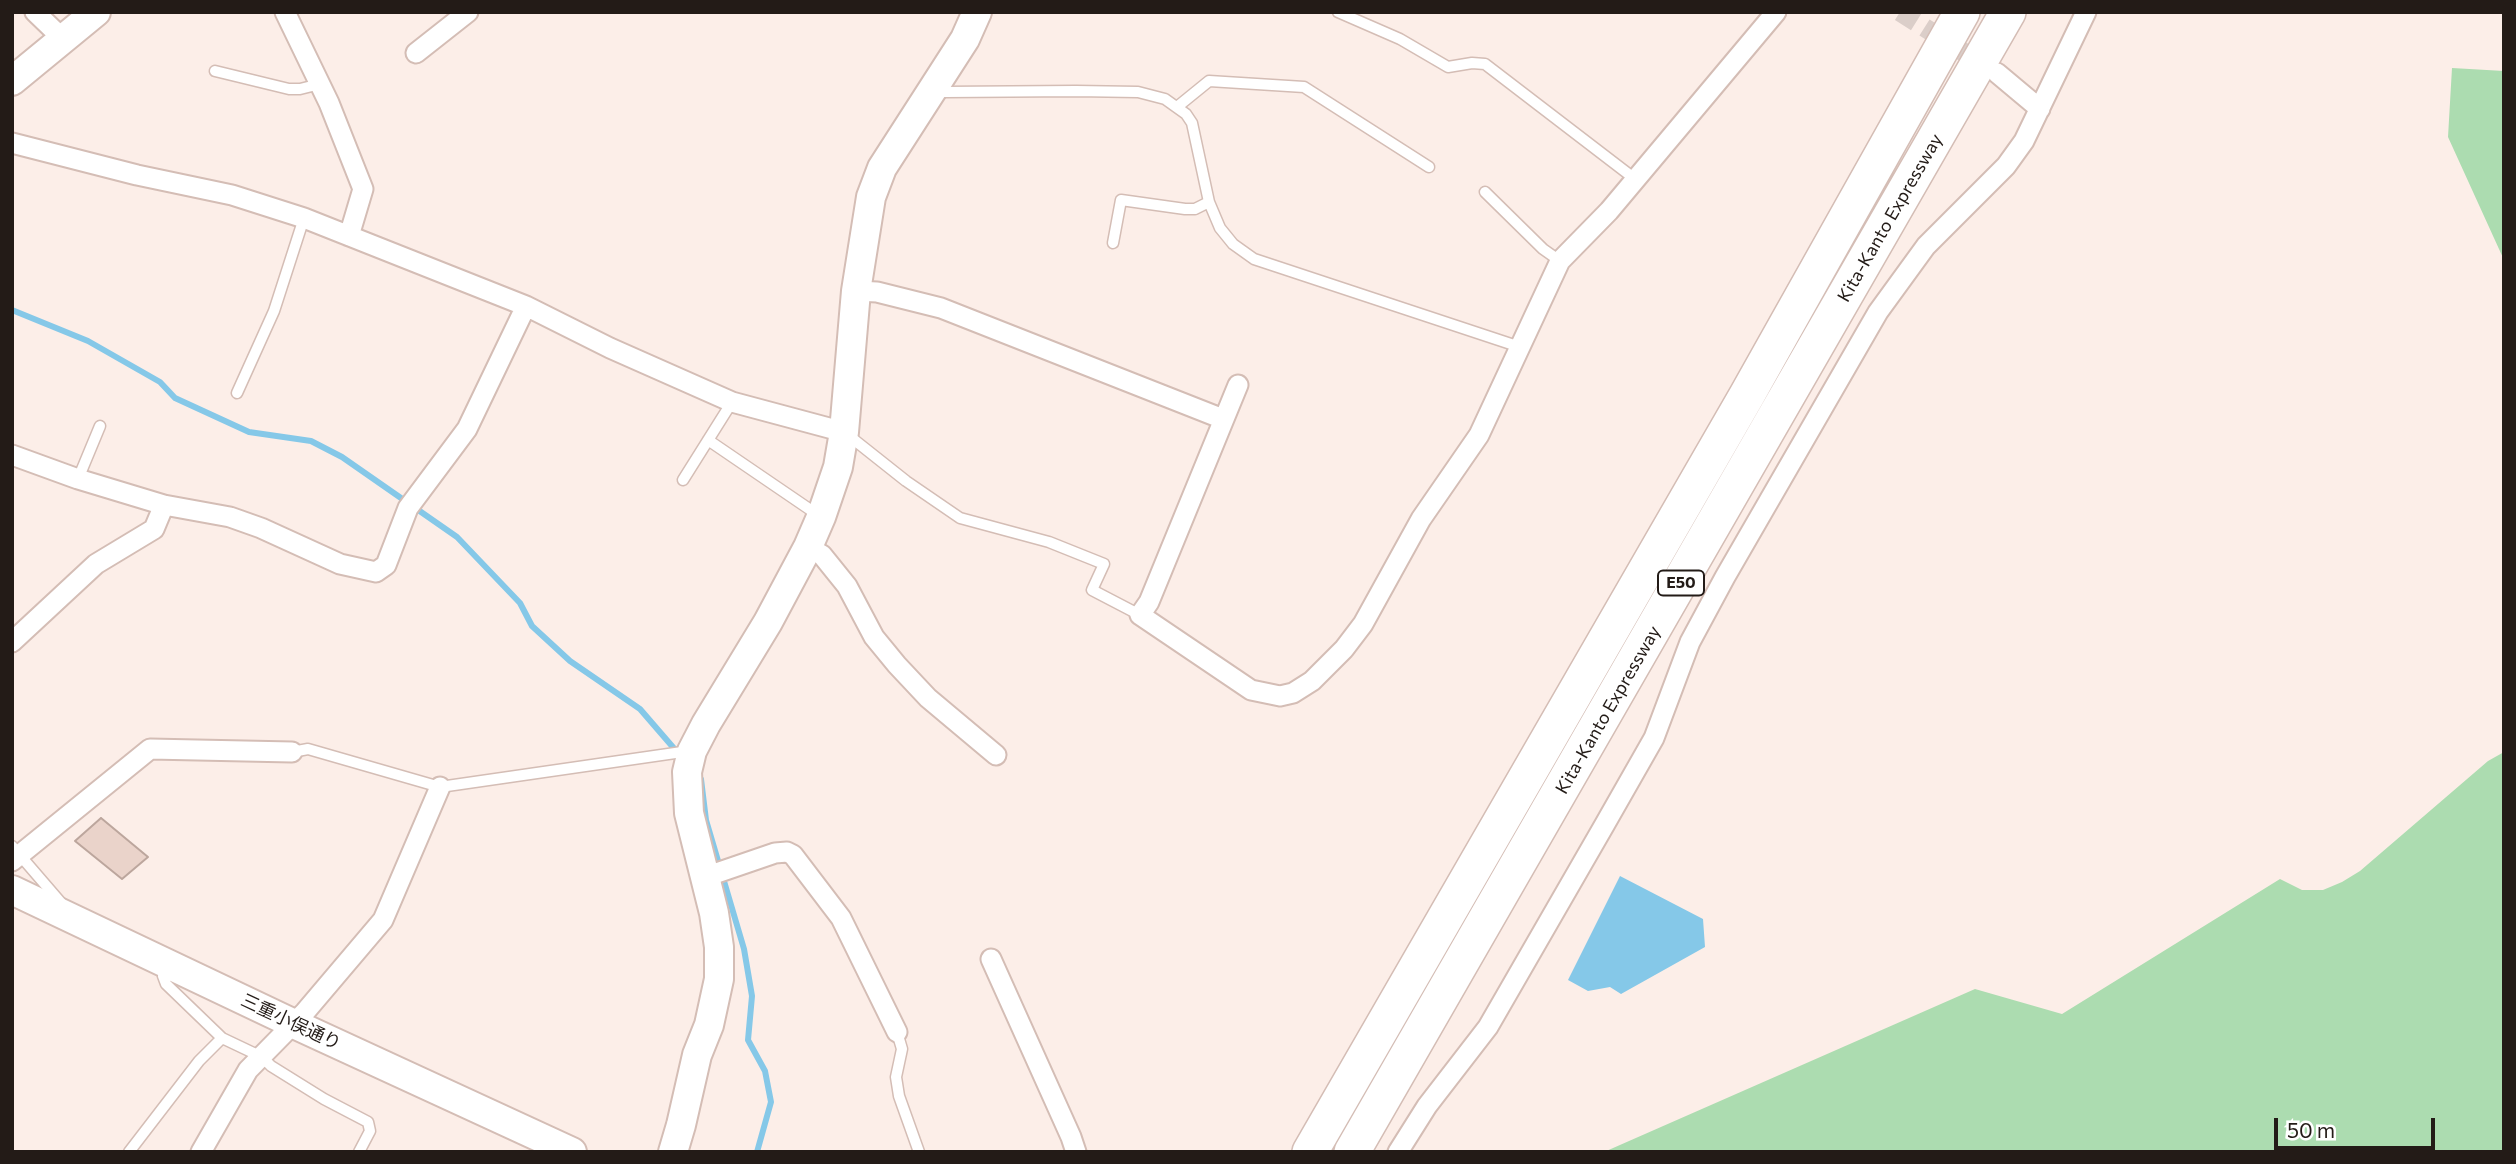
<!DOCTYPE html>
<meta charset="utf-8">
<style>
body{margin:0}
#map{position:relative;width:2516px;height:1164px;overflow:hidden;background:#fceee8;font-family:Commissioner,sans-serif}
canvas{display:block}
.frame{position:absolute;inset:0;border:14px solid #231b17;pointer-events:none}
.scale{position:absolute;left:2274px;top:1118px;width:161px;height:32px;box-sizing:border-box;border:4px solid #231b17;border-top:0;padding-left:9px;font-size:21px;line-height:24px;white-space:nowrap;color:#231b17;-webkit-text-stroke:5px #fff;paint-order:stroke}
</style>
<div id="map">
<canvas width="2516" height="1164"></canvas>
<div class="frame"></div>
<div class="scale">50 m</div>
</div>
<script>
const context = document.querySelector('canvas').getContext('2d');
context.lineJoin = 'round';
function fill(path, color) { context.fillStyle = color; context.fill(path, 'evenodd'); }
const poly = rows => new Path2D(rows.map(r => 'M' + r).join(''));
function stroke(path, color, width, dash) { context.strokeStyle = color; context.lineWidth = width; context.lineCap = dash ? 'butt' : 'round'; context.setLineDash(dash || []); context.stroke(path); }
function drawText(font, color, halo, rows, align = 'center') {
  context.font = font + ' Commissioner,"Noto Sans JP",sans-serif'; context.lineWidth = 5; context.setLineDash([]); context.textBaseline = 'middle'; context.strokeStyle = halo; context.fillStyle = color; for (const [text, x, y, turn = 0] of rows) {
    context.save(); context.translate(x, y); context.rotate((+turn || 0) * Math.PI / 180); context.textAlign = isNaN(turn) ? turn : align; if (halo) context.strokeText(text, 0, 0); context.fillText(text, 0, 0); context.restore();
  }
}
fill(poly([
 [2452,68,2504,71,2504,260,2448,137],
 [2504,752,2504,1152,1604,1152,1975,989,2062,1014,2280,879,2302,890,2323,890,2342,882,2360,871,2488,761]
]), '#acdcb0');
fill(poly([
 [1620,876,1703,919,1705,947,1621,994,1610,987,1588,991,1568,980]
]), '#85c8e8');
stroke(poly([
 [12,310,88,341,160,382,175,398,249,432,311,441,342,457,457,537,520,603,532,626,570,661,640,709,678,753],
 [697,774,701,779,706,820,744,949,752,996,748,1040,765,1071,771,1102,757,1152]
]), '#85c8e8', 6);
const building = poly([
 [101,818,148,857,122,879,75,841,101,818]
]);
fill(building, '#ead3ca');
stroke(building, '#bca69d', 2);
stroke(poly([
 [1900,12,1987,67]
]), '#dbcec9', 19, [19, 10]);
const lane = poly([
 [1338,12,1400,39,1448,67,1472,63,1485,64,1635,179],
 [215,71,289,89,300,89,320,84],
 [936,89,945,92,1076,91,1138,92,1165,99,1186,114,1192,123,1209,202,1220,228,1233,244,1254,259,1520,347],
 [1177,107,1209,81,1304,87,1429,167],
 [1485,192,1543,249,1560,261],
 [1113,243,1121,200,1185,209,1195,209,1209,202],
 [237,393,274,311,304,218],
 [848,435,906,481,960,518,1049,542,1104,564,1092,590,1140,615],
 [708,440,818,515],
 [78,479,100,426],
 [683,480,732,402],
 [292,752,308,749,440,787,689,751],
 [12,846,62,904],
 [164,967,163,976,166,984,222,1038,262,1057,271,1066,324,1099,368,1122,370,1131,359,1152],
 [897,1032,902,1049,896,1077,899,1096,919,1152],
 [129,1152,199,1061,222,1038]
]);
const street = poly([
 [35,12,63,39],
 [285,12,329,103,363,189,349,236],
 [416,53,468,12],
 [1997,73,2040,109],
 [12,143,137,175,232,195,304,218,526,306,610,348,732,402,844,432],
 [856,291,877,292,941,308,1223,419],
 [1238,385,1149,602,1140,615,1251,690,1280,696,1293,693,1312,681,1344,649,1363,624,1421,519,1479,435,1560,261,1609,211,1776,12],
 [12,455,78,479,164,505,230,517,261,528,340,564,376,572,386,565,408,508,467,429,526,306],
 [808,547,822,555,847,586,874,637,897,665,928,698,996,755],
 [12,642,96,564,154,529,164,505],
 [12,861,150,749,292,752],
 [705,877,775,853,787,852,793,855,841,918,897,1032],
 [991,959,1071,1137,1076,1152],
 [201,1152,248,1070,305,1012,383,920,440,787],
 [1398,1152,1427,1106,1488,1027,1605,824,1654,738,1690,642,1725,577,1878,312,1926,246,2006,166,2024,141,2086,12]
]);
const secondary = poly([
 [12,81,96,12],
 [12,890,292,1023,572,1152],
 [673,1152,681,1125,697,1055,709,1025,719,979,719,947,714,913,689,813,687,772,692,751,706,724,768,622,808,547,821,517,838,467,844,432,856,291,871,197,882,168,965,39,977,12]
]);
const highway = poly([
 [1310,1152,1747,395,1962,12],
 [1352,1152,2008,12]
]);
stroke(lane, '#d4bdb5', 13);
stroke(street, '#d4bdb5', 23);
stroke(secondary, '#d4bdb5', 32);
stroke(highway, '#d4bdb5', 38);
stroke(lane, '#fff', 10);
stroke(street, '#fff', 19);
stroke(secondary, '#fff', 28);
stroke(highway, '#fff', 35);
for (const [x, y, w] of [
 [1681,583,46]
]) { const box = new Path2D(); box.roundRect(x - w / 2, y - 12.5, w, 25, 5); context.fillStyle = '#fff'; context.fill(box); stroke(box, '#231b17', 2); }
drawText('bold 16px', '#231b17', null, [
 ["E50",1681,583]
]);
drawText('18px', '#231b17', '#fff', [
 ["Kita-Kanto Expressway",1890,218,-60],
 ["Kita-Kanto Expressway",1608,710,-60],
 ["三重小俣通り",291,1022,25]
]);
</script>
